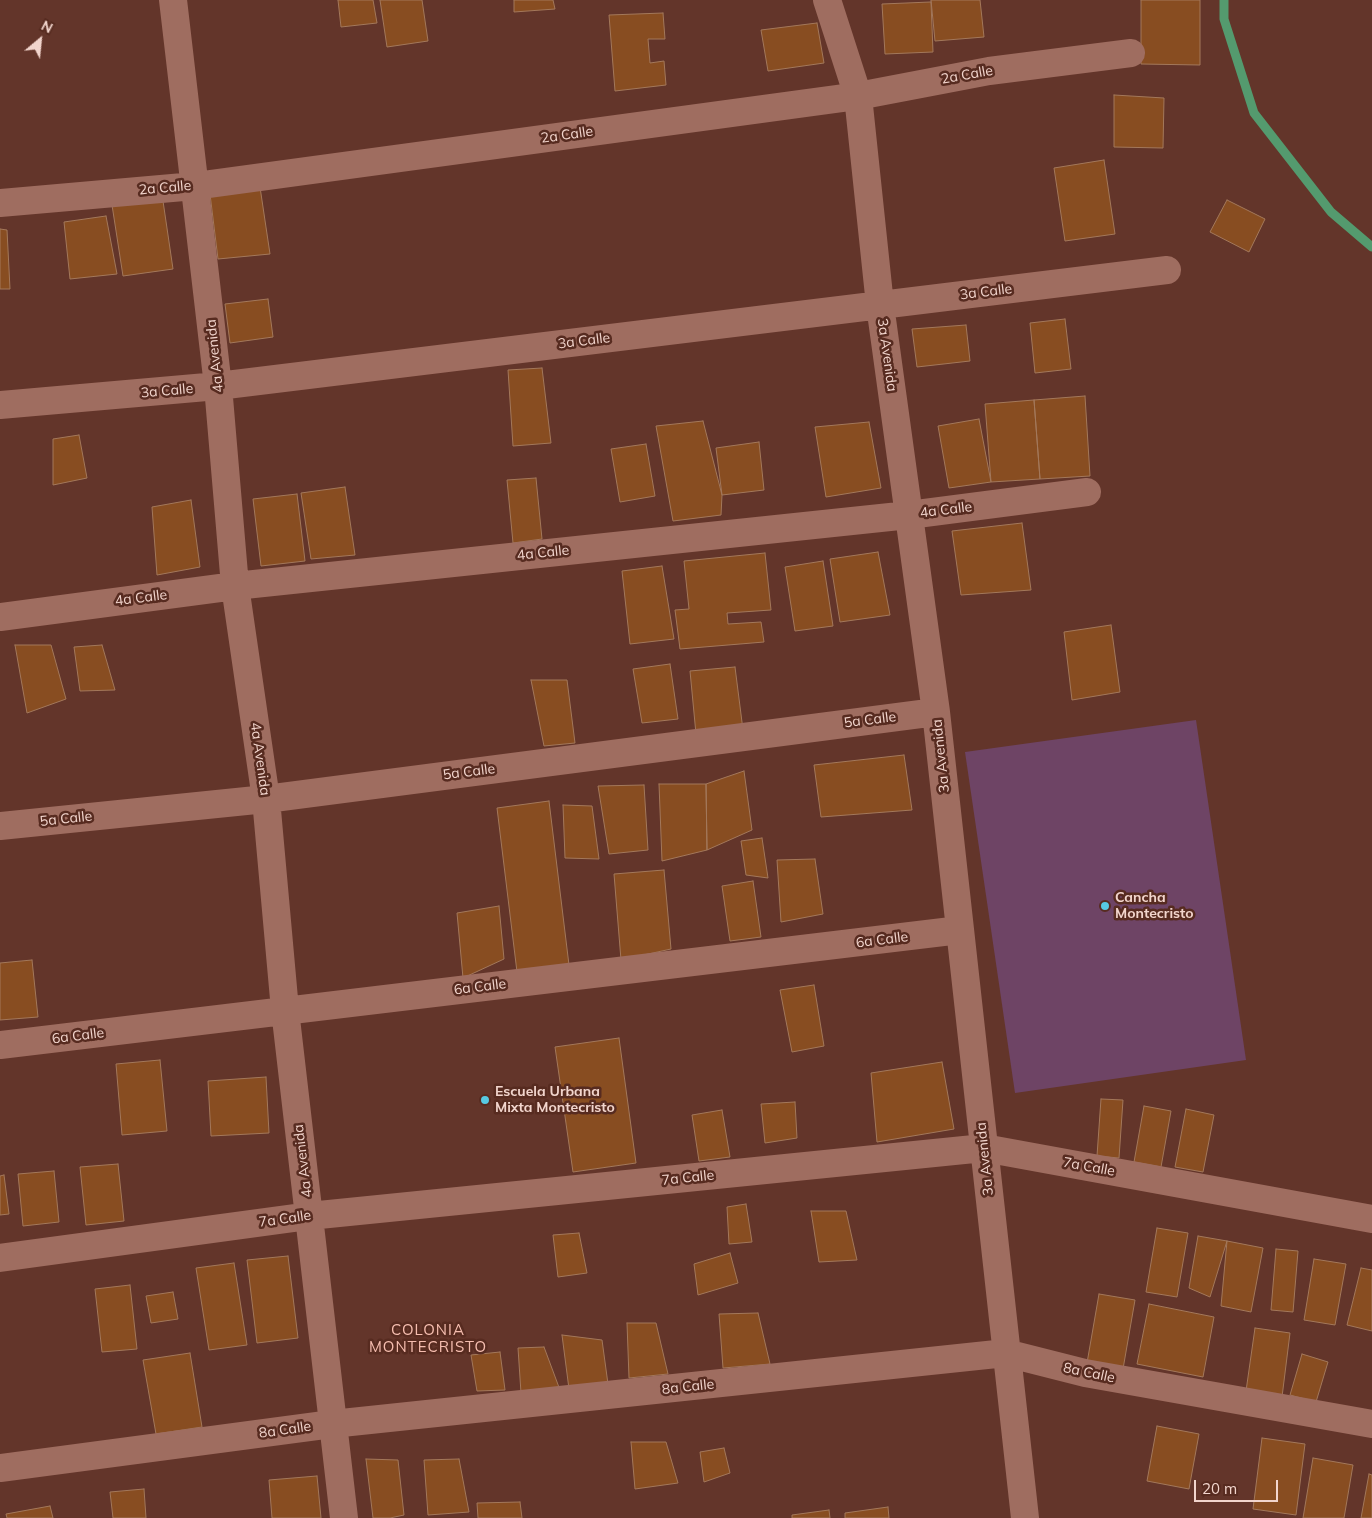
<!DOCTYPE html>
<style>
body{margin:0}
#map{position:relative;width:1372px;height:1518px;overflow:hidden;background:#63352a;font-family:Mulish,sans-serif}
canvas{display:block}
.north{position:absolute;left:15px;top:15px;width:50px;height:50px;-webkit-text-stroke:4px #572b20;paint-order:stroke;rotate:28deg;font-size:14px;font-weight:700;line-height:20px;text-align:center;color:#f2d5cd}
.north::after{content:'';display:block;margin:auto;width:18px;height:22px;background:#f2d5cd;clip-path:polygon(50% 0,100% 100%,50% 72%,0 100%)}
.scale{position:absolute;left:1194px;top:1480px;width:84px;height:22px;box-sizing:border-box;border:2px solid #f2d5cd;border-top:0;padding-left:6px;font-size:15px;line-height:18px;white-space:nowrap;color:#f2d5cd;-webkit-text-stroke:4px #572b20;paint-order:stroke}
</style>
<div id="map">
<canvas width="1372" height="1518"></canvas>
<div class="north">N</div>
<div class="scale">20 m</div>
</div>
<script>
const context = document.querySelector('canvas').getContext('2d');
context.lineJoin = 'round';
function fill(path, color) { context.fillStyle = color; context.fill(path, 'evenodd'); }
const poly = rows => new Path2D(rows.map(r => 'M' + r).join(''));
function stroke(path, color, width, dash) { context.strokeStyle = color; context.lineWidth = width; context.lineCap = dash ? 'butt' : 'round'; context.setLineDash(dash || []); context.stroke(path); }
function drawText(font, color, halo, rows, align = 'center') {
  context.font = font + ' Mulish,sans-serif'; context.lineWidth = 5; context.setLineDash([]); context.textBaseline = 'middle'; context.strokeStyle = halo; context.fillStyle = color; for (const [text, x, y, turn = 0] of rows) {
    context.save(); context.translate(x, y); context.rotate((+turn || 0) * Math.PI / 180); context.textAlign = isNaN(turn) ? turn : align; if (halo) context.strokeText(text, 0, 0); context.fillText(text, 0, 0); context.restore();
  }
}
fill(poly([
 [1196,720,1246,1060,1015,1093,965,752]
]), '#6e4465');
stroke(poly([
 [1224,0,1224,19,1254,113,1331,212,1372,247]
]), '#549a6e', 9);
const building = poly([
 [338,0,373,0,377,23,341,27,338,0],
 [380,0,422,0,428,41,387,47,380,0],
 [514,0,553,0,555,9,514,12,514,0],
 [931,0,980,0,984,37,935,41,931,0],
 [1141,0,1200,0,1200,65,1141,64,1141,0],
 [931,2,933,52,885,54,882,4,931,2],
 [663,13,665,39,648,39,650,63,664,61,666,85,615,91,609,15,663,13],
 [817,23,824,63,768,71,761,30,817,23],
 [1114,95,1164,98,1163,148,1114,147,1114,95],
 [1104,160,1115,234,1065,241,1054,168,1104,160],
 [260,187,270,254,218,259,210,194,260,187],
 [1227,200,1265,219,1249,252,1210,232,1227,200],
 [163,201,173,269,123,276,112,205,163,201],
 [106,216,117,274,70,279,64,222,106,216],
 [0,229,7,230,10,289,0,289,0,229],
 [268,299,273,337,230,343,225,304,268,299],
 [1065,319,1071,369,1035,373,1030,323,1065,319],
 [966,325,970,361,917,367,912,329,966,325],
 [542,368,551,443,513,446,508,370,542,368],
 [1085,396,1090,476,1040,479,1034,400,1085,396],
 [1034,400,1040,479,991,482,985,404,1034,400],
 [979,419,991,482,949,488,938,426,979,419],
 [703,421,722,495,721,515,673,521,656,426,703,421],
 [869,422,881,488,826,497,815,427,869,422],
 [79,435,87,478,53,485,53,439,79,435],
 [759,442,764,490,722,495,716,448,759,442],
 [646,444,655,496,620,502,611,449,646,444],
 [536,478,542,539,513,543,507,480,536,478],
 [345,487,355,555,311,559,301,493,345,487],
 [297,494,305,561,261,566,253,499,297,494],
 [191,500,200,567,157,575,152,507,191,500],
 [1022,523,1031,590,961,595,952,531,1022,523],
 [878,552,890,615,840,622,830,559,878,552],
 [765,553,771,610,727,613,728,624,761,622,764,642,680,649,675,610,689,609,684,561,765,553],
 [823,561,833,626,795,631,785,567,823,561],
 [662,566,674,639,630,644,622,571,662,566],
 [1111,625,1120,692,1072,700,1064,632,1111,625],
 [15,645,51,645,66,699,27,713,15,645],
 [102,645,115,690,80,691,74,647,102,645],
 [670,664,678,719,642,723,633,669,670,664],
 [735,667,743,730,696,734,690,671,735,667],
 [531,680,567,680,575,743,544,746,531,680],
 [904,755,912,810,821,817,814,765,904,755],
 [744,771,752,830,707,850,706,784,744,771],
 [659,784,706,784,707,850,662,861,659,784],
 [644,785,648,850,609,854,598,786,644,785],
 [549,801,569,965,517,972,497,808,549,801],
 [563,805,592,806,599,859,565,858,563,805],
 [762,838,768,878,746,875,741,841,762,838],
 [815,859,823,914,781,922,777,860,815,859],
 [664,870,671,949,621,960,614,874,664,870],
 [753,881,761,937,730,941,722,886,753,881],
 [499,906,504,959,463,978,457,913,499,906],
 [32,960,38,1017,0,1020,0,963,32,960],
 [814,985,824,1046,792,1052,780,990,814,985],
 [619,1038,636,1163,573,1172,555,1047,619,1038],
 [160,1060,167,1131,122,1135,116,1064,160,1060],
 [942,1062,954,1129,877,1142,871,1073,942,1062],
 [266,1077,269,1133,211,1136,208,1081,266,1077],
 [1101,1099,1123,1100,1119,1158,1097,1156,1101,1099],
 [795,1102,797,1138,765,1143,761,1104,795,1102],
 [1144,1106,1171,1111,1161,1167,1134,1162,1144,1106],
 [1186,1109,1214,1115,1203,1172,1175,1167,1186,1109],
 [722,1110,730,1157,699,1161,692,1115,722,1110],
 [118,1164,124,1221,86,1225,80,1167,118,1164],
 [54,1171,59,1222,23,1226,18,1174,54,1171],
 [4,1175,9,1214,0,1215,0,1176,4,1175],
 [746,1204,752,1242,729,1244,727,1207,746,1204],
 [811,1211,846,1211,857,1260,819,1262,811,1211],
 [1157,1228,1188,1233,1177,1297,1146,1292,1157,1228],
 [579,1233,587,1273,558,1277,553,1235,579,1233],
 [1198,1236,1227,1241,1210,1297,1189,1288,1198,1236],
 [1227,1241,1263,1248,1251,1312,1221,1306,1227,1241],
 [1276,1249,1298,1251,1293,1312,1271,1310,1276,1249],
 [730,1253,738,1283,698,1295,694,1264,730,1253],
 [288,1256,298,1338,257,1343,247,1260,288,1256],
 [1314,1259,1346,1264,1335,1325,1304,1320,1314,1259],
 [234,1263,247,1345,209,1350,196,1268,234,1263],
 [1361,1268,1372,1270,1372,1331,1347,1325,1361,1268],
 [130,1285,137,1349,102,1352,95,1289,130,1285],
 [173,1292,178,1319,151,1323,146,1296,173,1292],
 [1099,1294,1135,1300,1123,1369,1087,1363,1099,1294],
 [1149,1304,1214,1317,1203,1377,1137,1364,1149,1304],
 [758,1313,770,1364,723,1368,719,1314,758,1313],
 [627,1323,656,1323,668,1374,629,1378,627,1323],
 [1255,1328,1290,1333,1282,1397,1246,1391,1255,1328],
 [562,1335,602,1340,608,1384,569,1389,562,1335],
 [544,1347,560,1390,521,1393,518,1348,544,1347],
 [500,1352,505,1390,477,1391,471,1355,500,1352],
 [190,1353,202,1427,156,1434,143,1360,190,1353],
 [1302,1354,1328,1362,1316,1402,1290,1395,1302,1354],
 [1157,1426,1199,1434,1189,1489,1147,1481,1157,1426],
 [1262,1438,1305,1444,1296,1515,1253,1509,1262,1438],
 [631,1442,666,1442,678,1483,635,1489,631,1442],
 [724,1448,730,1473,704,1482,700,1452,724,1448],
 [1313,1458,1353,1465,1344,1518,1303,1518,1313,1458],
 [366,1459,398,1460,404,1515,390,1518,373,1518,366,1459],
 [459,1459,469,1512,428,1515,424,1460,459,1459],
 [1369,1474,1372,1475,1372,1518,1361,1518,1369,1474],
 [317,1476,321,1518,272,1518,269,1480,317,1476],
 [144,1489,146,1518,113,1518,110,1492,144,1489],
 [520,1502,522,1518,478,1518,477,1503,520,1502],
 [50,1506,53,1518,7,1518,6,1514,50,1506],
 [888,1507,889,1518,845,1518,845,1513,888,1507],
 [829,1510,830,1518,792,1518,792,1515,829,1510]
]);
fill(building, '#884d21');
stroke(building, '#a3785b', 1);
stroke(poly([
 [173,0,218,386,235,586,266,799,285,1010,344,1518],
 [827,0,858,96,880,305,936,712,1025,1518],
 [0,203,195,186,858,96,989,71,1131,53],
 [0,405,218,386,1167,270],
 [0,617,235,586,909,515,1087,492],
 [0,826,266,799,936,712],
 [0,1045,960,930],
 [0,1258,309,1216,984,1148,1372,1219],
 [0,1468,332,1424,1006,1353,1085,1373,1372,1424]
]), '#9f6d60', 28);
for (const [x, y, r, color] of [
 [1105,906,5,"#57c9e2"],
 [485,1100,5,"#57c9e2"]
]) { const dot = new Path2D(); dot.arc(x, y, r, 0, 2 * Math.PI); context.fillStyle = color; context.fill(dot); stroke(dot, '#572b20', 2); }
drawText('14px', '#f2d5cd', '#572b20', [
 ["2a Calle",967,75,-10],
 ["2a Calle",567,135,-8],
 ["2a Calle",165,188,-5],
 ["3a Calle",986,292,-7],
 ["3a Calle",584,341,-7],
 ["3a Avenida",887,355,82],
 ["4a Avenida",215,356,-96],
 ["3a Calle",167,391,-5],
 ["4a Calle",946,510,-7],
 ["4a Calle",543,553,-6],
 ["4a Calle",141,598,-7],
 ["5a Calle",870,720,-7],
 ["3a Avenida",941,756,-96],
 ["4a Avenida",260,759,82],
 ["5a Calle",469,772,-7],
 ["5a Calle",66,819,-6],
 ["6a Calle",882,940,-7],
 ["6a Calle",480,987,-7],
 ["6a Calle",78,1036,-7],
 ["3a Avenida",985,1159,-96],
 ["4a Avenida",303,1161,-97],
 ["7a Calle",1089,1167,10],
 ["7a Calle",688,1178,-6],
 ["7a Calle",285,1219,-8],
 ["8a Calle",1089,1373,12],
 ["8a Calle",688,1387,-6],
 ["8a Calle",285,1430,-8]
]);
drawText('bold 14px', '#f2d5cd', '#572b20', [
 ["Cancha",1115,898],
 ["Montecristo",1115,914],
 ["Escuela Urbana",495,1092],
 ["Mixta Montecristo",495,1108]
], 'left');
context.letterSpacing = '1px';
drawText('15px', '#f5bdaf', '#572b20', [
 ["COLONIA",428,1330],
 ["MONTECRISTO",428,1347]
]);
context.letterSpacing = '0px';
</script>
